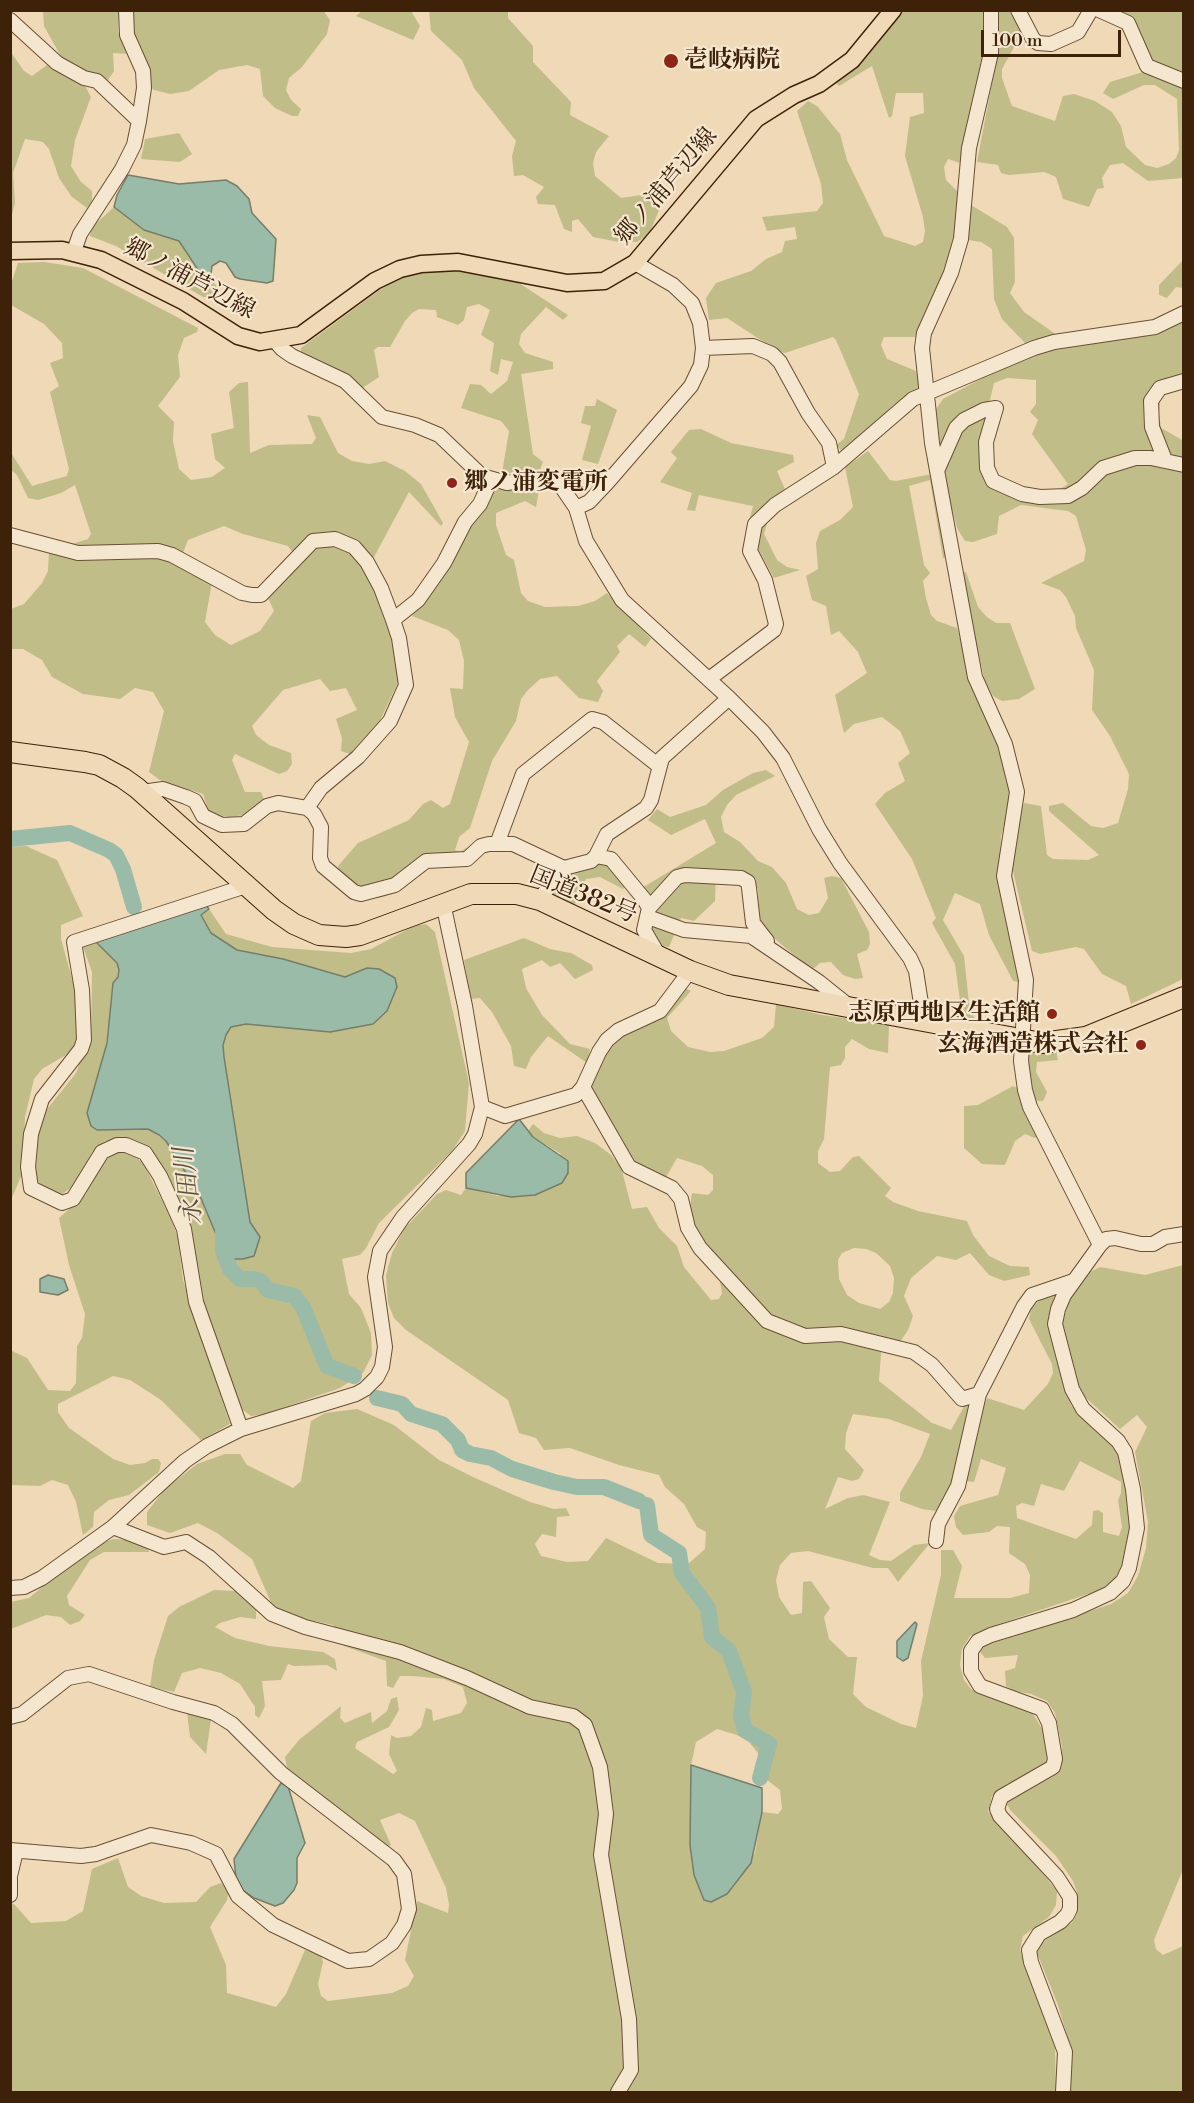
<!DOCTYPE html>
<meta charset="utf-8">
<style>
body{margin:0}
#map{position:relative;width:1194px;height:2103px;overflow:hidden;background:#f0d9b6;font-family:"Libre Bodoni",serif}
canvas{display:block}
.frame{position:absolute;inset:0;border:12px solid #3e2109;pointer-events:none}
.scale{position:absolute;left:981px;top:30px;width:140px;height:27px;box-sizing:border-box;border:3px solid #3e2109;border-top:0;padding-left:8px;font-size:18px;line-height:21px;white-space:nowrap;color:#3e2109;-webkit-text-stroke:4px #f5e6d0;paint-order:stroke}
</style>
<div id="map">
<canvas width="1194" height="2103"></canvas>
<div class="frame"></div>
<div class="scale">100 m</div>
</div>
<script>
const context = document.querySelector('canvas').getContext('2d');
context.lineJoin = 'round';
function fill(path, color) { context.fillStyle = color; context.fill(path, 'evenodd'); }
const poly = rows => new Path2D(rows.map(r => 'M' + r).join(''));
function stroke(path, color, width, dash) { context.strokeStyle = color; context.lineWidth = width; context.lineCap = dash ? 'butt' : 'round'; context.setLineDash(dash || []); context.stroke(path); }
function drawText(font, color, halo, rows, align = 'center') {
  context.font = font + ' "Libre Bodoni","Noto Serif JP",serif'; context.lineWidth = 4.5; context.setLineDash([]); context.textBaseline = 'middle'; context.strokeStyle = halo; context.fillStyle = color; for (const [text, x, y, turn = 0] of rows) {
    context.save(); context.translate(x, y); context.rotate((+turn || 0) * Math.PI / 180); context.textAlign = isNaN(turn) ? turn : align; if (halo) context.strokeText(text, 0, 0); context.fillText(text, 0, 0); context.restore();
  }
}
fill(poly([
 [132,10,323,10,330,20,327,34,302,67,289,78,286,90,291,100,301,109,298,116,292,116,275,108,263,96,260,69,247,65,219,70,189,91,170,94,154,90,149,85,130,28],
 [43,11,119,11,118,31,129,54,113,53,114,71,108,80,64,62,44,26],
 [362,11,411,11,420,26,413,40,356,16],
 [429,11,508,11,508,18,533,46,533,62,571,102,570,115,609,136,596,152,593,163,595,176,621,198,662,192,668,194,662,203,649,234,637,242,619,242,593,237,578,219,572,221,572,232,564,229,555,205,538,204,536,197,544,187,523,175,514,176,512,156,516,141,474,88,462,60,431,31],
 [899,11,983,11,984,51,963,164,948,159,944,167,946,180,971,205,1007,227,1014,238,1015,282,1010,293,1024,312,1057,335,1028,346,1002,319,994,299,992,249,981,242,956,238,934,298,915,337,884,337,881,345,887,359,916,371,921,389,892,406,875,425,842,451,836,445,844,439,859,394,836,340,833,337,785,353,776,350,727,318,709,320,706,298,716,283,751,271,766,259,782,252,785,241,797,239,795,227,767,231,762,217,817,211,823,203,821,184,797,111,808,101,817,106,840,134,847,160,884,236,915,246,923,242,925,231,923,217,905,156,910,117,924,113,923,93,896,93,892,116,889,118,872,66,839,86,836,83,868,56],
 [998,11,1009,11,1023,31,1002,69,1002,78,1012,106,1055,121,1063,96,1074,94,1095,101,1112,112,1121,126,1126,147,1145,165,1157,168,1169,164,1176,158,1179,150,1177,99,1155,85,1144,85,1113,99,1103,93,1110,82,1143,72,1176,82,1183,88,1183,178,1148,181,1123,163,1110,165,1102,178,1104,188,1097,189,1089,207,1063,199,1056,177,1044,172,1009,175,1001,173,998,165,977,162,993,78],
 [1121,11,1183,11,1183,76,1149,60],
 [10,51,24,71,32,76,47,65,85,86,91,97,75,140,71,166,81,182,92,191,92,201,87,208,72,197,59,178,49,149,43,142,25,139,13,173,15,202,11,220],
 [179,133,192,154,180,162,141,159,145,139],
 [114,207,151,233,179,241,193,265,202,276,207,276,217,286,219,292,212,297,203,297,116,246,90,236,91,228],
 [1183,260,1183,288,1176,287,1167,298,1159,295,1159,285],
 [44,262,83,268,198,328,197,332,184,338,178,355,180,377,158,406,174,422,173,441,179,469,191,480,212,477,225,468,215,459,211,434,234,428,229,392,239,383,248,382,250,453,269,445,312,444,316,438,307,415,320,417,338,453,352,461,369,464,385,461,405,471,421,484,443,523,441,526,409,492,367,570,394,633,398,668,398,682,378,725,360,746,350,754,341,751,342,738,336,719,357,710,346,688,330,691,320,679,283,690,252,726,256,735,269,745,291,753,292,764,287,771,279,774,235,754,232,760,245,792,261,792,264,800,244,815,230,817,217,815,208,810,203,794,160,780,149,772,164,711,153,692,135,688,120,699,83,694,52,677,42,660,23,649,11,649,11,609,24,604,42,583,48,571,49,551,88,539,91,534,75,485,61,493,38,500,28,498,17,475,11,470,10,451,32,486,67,476,69,469,50,392,59,386,50,363,63,358,62,343,44,324,11,305,11,284,18,263],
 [224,526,243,534,288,546,298,560,268,598,274,611,260,631,231,645,215,635,205,622,212,582,179,563,188,540],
 [444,269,519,283,568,315,563,320,546,307,521,334,519,344,525,353,553,362,553,369,521,374,533,454,543,462,540,470,532,474,502,473,509,431,501,421,461,408,470,384,481,385,491,394,507,381,513,362,501,359,498,375,490,371,494,343,481,335,490,310,479,304,467,307,464,320,458,325,437,317,436,310,419,309,412,313,405,321,390,347,378,347,374,350,379,377,361,389,301,355,301,348,381,289,404,277],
 [1183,321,1183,389,1176,388,1165,395,1160,401,1159,414,1161,428,1184,441,1183,979,1131,1004,1126,986,1102,974,1084,949,1076,947,1040,954,1032,951,1011,863,1014,829,1024,803,1041,806,1047,855,1053,859,1088,860,1099,855,1049,811,1049,806,1063,803,1091,826,1103,828,1118,823,1128,789,1129,774,1110,736,1092,710,1094,670,1076,628,1075,616,1066,597,1060,590,1041,583,1084,561,1086,550,1076,516,1068,511,1021,505,999,516,997,534,973,542,965,541,957,528,951,505,937,428,936,409,943,399,996,371,1038,353,1068,346,1159,334],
 [1007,378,1036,380,1036,404,1030,412,1038,420,1032,434,1068,484,1053,493,988,481,981,437,994,383],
 [597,399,617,410,598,464,582,460,591,426,581,423,585,406,595,406],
 [701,429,731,443,793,455,794,462,777,471,787,494,754,520,750,517,753,506,699,495,695,511,687,510,692,493,660,482,677,458,671,452,689,430],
 [868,451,890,480,896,481,932,474,948,556,943,558,930,480,909,486,924,565,930,573,923,581,926,598,931,615,937,621,957,628,970,675,1006,764,1010,781,1011,801,1001,836,999,877,1020,978,1018,982,1013,981,989,935,980,904,955,893,943,920,964,956,969,1003,976,1022,968,1021,960,1001,955,964,932,923,936,918,912,859,875,804,885,793,905,781,898,763,910,753,900,731,882,717,854,724,844,733,835,695,867,673,858,652,839,631,831,635,826,606,812,600,806,576,818,569,816,543,820,531,840,520,853,507,845,467],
 [512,488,539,490,536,507,525,501,496,513,496,525,506,555,514,560,521,593,528,601,545,607,578,606,595,601,607,593,651,639,645,647,629,634,617,646,620,652,597,681,603,691,598,702,579,698,557,676,540,679,527,691,521,699,516,721,492,761,470,828,459,837,455,850,460,852,477,841,481,857,464,866,433,865,392,894,379,898,368,889,359,888,339,871,338,866,358,843,409,820,423,804,431,800,443,808,450,804,469,742,455,717,450,688,463,689,464,661,459,640,448,630,412,616,491,495,498,489],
 [760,524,767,524,764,534,777,560,787,567,800,570,774,578,756,545],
 [966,572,978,607,987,617,996,623,1010,623,1035,689,1019,699,1002,701,993,696,985,682,961,573],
 [766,770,775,776,736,795,727,805,721,817,724,832,740,842,758,861,772,867,786,883,797,909,809,915,819,913,828,898,824,878,832,876,841,878,869,932,870,944,867,950,857,954,863,978,855,979,843,975,831,962,820,963,813,969,808,967,768,933,759,917,758,889,747,875,716,873,715,901,694,921,681,918,669,947,658,945,646,927,642,888,716,843,705,819,671,835,648,820,657,809,670,817,706,805,723,790,753,773],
 [26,846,57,860,83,916,61,925,61,939,79,1004,81,1021,75,1046,66,1055,42,1069,34,1079,25,1117,22,1174,11,1200,10,847],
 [602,862,612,865,626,883,623,889,600,877,586,879,574,906,549,895,558,880,568,873,594,868],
 [209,909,226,934,272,947,351,953,371,949,414,926,426,924,435,932,469,1083,465,1131,452,1151,379,1223,366,1248,360,1255,342,1259,349,1294,361,1308,371,1333,372,1355,363,1373,340,1388,265,1414,251,1416,243,1410,229,1381,200,1293,192,1234,183,1207,149,1147,121,1140,105,1141,92,1152,76,1184,61,1195,51,1191,37,1181,35,1174,34,1143,44,1113,76,1073,91,1033,92,972,82,944,94,940,117,963,119,970,118,977,113,983,97,1130,148,1129,166,1141,200,1196,223,1251,260,1237,250,1222,224,1057,223,1045,226,1035,231,1027,246,1024,275,1026,387,1011,397,987,367,968,345,977,283,959,237,950,211,933,201,915],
 [524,938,550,949,571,953,592,965,593,970,575,979,560,963,550,967,542,960,522,969,526,988,542,1015,570,1044,590,1049,587,1063,548,1036,531,1057,526,1069,514,1066,511,1046,492,1012,480,998,471,999,464,960],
 [685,988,691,991,667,1018,671,1031,688,1047,710,1052,724,1051,762,1038,774,1027,776,1004,822,1015,889,1024,888,1053,869,1049,852,1039,845,1047,845,1058,841,1065,830,1067,824,1139,818,1151,818,1163,830,1172,840,1171,853,1157,859,1156,891,1188,885,1196,893,1202,918,1211,967,1221,973,1235,989,1256,1010,1266,1029,1267,1030,1275,1004,1281,989,1275,970,1253,956,1260,937,1256,911,1278,904,1296,913,1316,908,1330,900,1342,882,1341,879,1381,932,1423,951,1430,966,1403,984,1406,987,1398,1024,1410,1048,1384,1053,1373,1052,1364,1029,1319,1031,1309,1043,1297,1056,1292,1049,1314,1049,1329,1071,1405,1088,1424,1113,1443,1122,1462,1132,1522,1122,1569,1114,1581,1100,1590,1002,1623,970,1636,962,1649,960,1665,964,1680,971,1689,1033,1714,1043,1730,1049,1761,1044,1767,992,1796,988,1812,1011,1834,1057,1891,1056,1905,1049,1917,1023,1936,1020,1950,1055,2047,1056,2092,11,2092,10,1905,14,1904,31,1923,66,1921,83,1911,92,1869,118,1858,128,1887,141,1896,164,1903,196,1902,210,1887,221,1883,229,1891,227,1900,210,1927,226,1965,227,1993,276,2007,286,1994,305,1950,321,1955,323,1962,318,1984,321,1996,328,2001,392,1993,408,1986,414,1976,405,1960,417,1901,448,1913,449,1904,446,1888,415,1821,399,1813,380,1820,391,1845,385,1848,287,1768,285,1757,299,1740,341,1706,340,1718,345,1723,371,1712,372,1723,387,1711,391,1699,397,1697,399,1710,389,1727,357,1742,355,1748,393,1774,397,1771,389,1754,391,1735,397,1738,411,1736,421,1727,426,1708,432,1710,433,1721,461,1713,467,1703,463,1687,444,1679,413,1676,400,1676,393,1688,387,1686,386,1661,344,1646,333,1625,300,1618,273,1607,252,1559,217,1533,198,1523,170,1533,147,1525,147,1512,165,1489,197,1464,225,1454,240,1454,247,1465,293,1488,301,1481,311,1421,325,1413,357,1409,394,1425,439,1460,475,1478,530,1502,554,1509,566,1508,570,1516,557,1517,556,1537,542,1534,535,1544,541,1556,567,1562,588,1561,606,1538,658,1563,688,1564,705,1549,706,1532,697,1527,684,1504,665,1487,659,1475,619,1465,570,1448,544,1450,536,1438,519,1433,508,1400,406,1330,394,1318,388,1303,386,1275,392,1253,404,1229,437,1194,446,1190,461,1195,466,1188,498,1196,535,1195,561,1154,533,1137,528,1131,533,1124,544,1133,560,1138,577,1136,595,1143,610,1154,621,1167,632,1209,647,1207,659,1228,677,1246,684,1267,711,1300,719,1299,722,1293,720,1282,727,1273,700,1241,689,1215,692,1193,708,1195,713,1190,713,1175,702,1166,677,1158,665,1179,634,1163,592,1095,590,1085,610,1045],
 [854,1248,866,1249,876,1253,890,1266,894,1278,893,1293,889,1302,880,1309,859,1303,847,1295,839,1279,838,1260,842,1253],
 [853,1414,889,1419,930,1434,921,1457,900,1493,900,1501,922,1509,936,1511,955,1480,974,1482,981,1459,1006,1468,998,1495,960,1506,954,1516,956,1527,963,1535,989,1532,997,1526,1010,1527,1009,1553,1025,1564,1030,1575,1029,1593,1010,1598,954,1598,962,1566,953,1550,941,1550,941,1575,921,1661,923,1696,916,1728,901,1724,866,1707,853,1694,857,1657,848,1657,829,1639,824,1617,830,1608,811,1581,803,1582,802,1613,791,1615,779,1597,776,1580,780,1565,791,1553,808,1551,873,1568,888,1568,898,1582,930,1543,914,1545,891,1561,880,1560,869,1555,890,1502,863,1495,848,1498,825,1509,838,1477,852,1481,859,1479,864,1470,845,1449,846,1433],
 [1080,1461,1121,1482,1121,1493,1118,1500,1122,1527,1119,1536,1103,1532,1103,1513,1098,1510,1093,1511,1092,1525,1076,1539,1017,1518,1016,1506,1022,1503,1034,1506,1041,1484,1064,1491],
 [717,1729,737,1735,749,1742,766,1763,762,1776,780,1790,782,1809,778,1814,762,1812,755,1853,727,1894,711,1902,690,1814,690,1791,691,1765,696,1742],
 [1056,1050,1058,1060,1037,1062,1036,1072,1047,1092,1043,1101,1037,1101,1032,1095,1026,1052],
 [1013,1086,1020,1089,1040,1136,1035,1138,1025,1134,1015,1141,1005,1165,982,1164,964,1148,964,1106,978,1105],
 [119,1150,128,1151,143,1163,171,1218,178,1238,183,1280,230,1424,201,1440,161,1400,130,1380,113,1376,58,1404,58,1412,69,1428,113,1459,130,1465,145,1463,152,1459,158,1459,161,1463,159,1472,129,1495,109,1500,94,1512,93,1527,83,1535,76,1502,68,1485,52,1480,40,1486,11,1485,10,1350,27,1358,48,1390,70,1391,76,1383,77,1346,82,1338,85,1314,69,1265,59,1218,86,1194,98,1166],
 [1183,1265,1184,1867,1154,1940,1156,1949,1163,1955,1183,1946,1183,2092,1069,2092,1070,2046,1058,2005,1037,1953,1041,1943,1072,1923,1077,1913,1077,1892,1073,1881,1056,1856,1011,1811,1006,1803,1059,1773,1062,1747,1055,1713,1047,1701,1031,1694,1014,1691,1006,1686,1005,1671,1015,1668,1018,1655,985,1658,980,1652,984,1646,1111,1604,1128,1593,1138,1576,1146,1548,1148,1522,1135,1452,1147,1427,1137,1415,1120,1429,1085,1397,1076,1380,1060,1331,1071,1295,1090,1272,1100,1267,1145,1275],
 [114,1539,127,1540,148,1548,149,1552,104,1552,90,1560,67,1596,69,1605,85,1615,80,1621,70,1625,61,1617,46,1615,11,1629,11,1602,29,1598,72,1562,101,1543],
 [214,1590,236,1591,256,1608,256,1619,240,1617,220,1623,215,1627,235,1638,269,1646,323,1652,335,1659,337,1671,327,1665,294,1666,288,1664,281,1680,262,1681,265,1706,259,1718,255,1715,255,1707,240,1684,221,1673,200,1668,182,1673,174,1692,150,1687,154,1660,168,1616,179,1607],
 [187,1712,211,1719,206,1754,190,1737]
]), '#c0bd89');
const water = poly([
 [128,175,179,184,226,180,237,186,249,199,252,213,276,239,273,281,267,283,240,279,235,277,226,263,220,261,212,266,211,274,202,276,179,241,144,230,114,207,117,195,128,175],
 [205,904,209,909,201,915,211,933,237,950,283,959,345,977,367,968,379,969,395,978,397,987,387,1011,373,1024,330,1032,246,1024,231,1027,226,1035,223,1045,224,1057,250,1222,260,1237,254,1256,243,1259,231,1259,223,1251,200,1196,166,1141,159,1135,148,1129,97,1130,91,1126,87,1113,107,1043,113,983,118,977,119,970,117,963,94,940,205,904],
 [519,1119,533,1137,568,1161,568,1173,562,1183,535,1195,511,1197,466,1188,466,1173,519,1119],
 [48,1275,64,1279,68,1290,58,1295,40,1292,40,1279,48,1275],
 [915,1622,917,1624,908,1658,903,1661,897,1657,897,1641,915,1622],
 [691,1765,762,1788,762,1812,751,1863,727,1894,711,1902,704,1900,694,1875,690,1845,691,1765],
 [281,1783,288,1786,305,1843,297,1858,297,1883,294,1890,283,1903,275,1906,254,1898,241,1889,236,1879,234,1859,281,1783]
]);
fill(water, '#9bbba9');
stroke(water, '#767d69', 1.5);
stroke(poly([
 [10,839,70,833,109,850,116,855,123,869,134,907],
 [223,1229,223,1251,230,1269,240,1279,255,1279,261,1281,268,1290,294,1296,303,1307,327,1366,354,1376],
 [377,1398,402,1404,411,1414,442,1424,458,1440,462,1450,470,1454,491,1458,512,1469,554,1482,577,1487,604,1487,639,1501],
 [647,1505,651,1535,679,1553,682,1573,708,1608,712,1637,729,1651,744,1692,741,1716,745,1730,769,1744,760,1778]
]), '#9bbba9', 16);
const minor = poly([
 [991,10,991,53,969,148,961,239,951,273,924,333,922,348,932,443,975,677,1005,744,1017,792,1004,876,1026,980,1021,1061,1025,1090,1030,1107,1100,1245,1064,1295,1058,1309,1055,1324,1072,1389,1083,1409,1118,1441,1125,1452,1133,1489,1137,1528,1129,1568,1123,1581,1110,1593,1073,1610,991,1635,978,1641,971,1651,971,1671,980,1686,1042,1709,1049,1723,1055,1759,1053,1767,1001,1797,997,1809,1000,1816,1057,1877,1070,1897,1070,1909,1067,1915,1060,1922,1039,1934,1029,1950,1031,1962,1065,2052,1063,2092],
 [1018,10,1033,39,1038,43,1051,44,1078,32,1091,10],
 [1099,10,1128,23,1147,66,1184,81],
 [10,20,57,63,84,78,97,81,139,121],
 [74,251,80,234,122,169,134,145,139,121,144,88,143,71,127,35,126,10],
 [275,341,282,349,292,356,345,381,382,417,415,425,439,435,482,476,507,483,539,478,561,486,576,508,586,541,622,600,729,698,763,732,783,758,819,829,840,863,910,958,916,971,924,1023],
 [703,348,753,346,772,354,780,362,808,413,829,443,834,467],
 [1165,460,1152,427,1151,401,1160,388,1184,381],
 [937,471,956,428,964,420,984,410,996,408,986,442,987,468,993,481,1022,494,1040,497,1068,496,1082,488,1103,468,1135,458,1151,458,1184,465],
 [576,508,589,502,607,483,691,386,701,365,703,348,700,323,692,303,673,285,635,263],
 [10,535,78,553,158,551,172,555,242,593,252,595,261,595,313,541,335,539,354,547,367,562,381,588,393,620,399,638,406,685,390,721,358,757,321,788,307,808],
 [393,620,418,600,444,563,465,522,480,504,491,480],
 [709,679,774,630,776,624,765,580,750,551,755,524,775,505,834,467,913,399,1034,348,1054,342,1155,327,1184,313],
 [142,792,163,789,186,797,195,801,203,816,222,825,244,824,267,806,278,803,307,808,314,814,321,827,320,858,323,866,354,892,361,894,395,885,426,861,467,859,481,846,489,844,513,844,564,868],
 [497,844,523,774,592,719,603,722,659,766],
 [596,856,611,859,644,899,649,908,644,930,659,956],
 [540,900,557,873,564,868,591,861,596,856,607,834,646,808,651,800,662,758,729,698],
 [649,908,677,877,685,875,741,878,748,882,749,888,753,923,767,941],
 [648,917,684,930,751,936,819,982,849,1006],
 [583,1087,629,1167,672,1188,681,1199,688,1228,700,1248,767,1321,805,1336,841,1334,914,1352,932,1365,962,1399,979,1394],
 [482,1107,505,1116,576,1095,583,1087,599,1052,607,1040,619,1030,660,1011,690,971],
 [1100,1245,1106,1239,1115,1238,1141,1244,1153,1244,1165,1237,1184,1234],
 [241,1429,196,1302,184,1229,160,1176,145,1153,126,1145,117,1145,102,1152,73,1199,62,1203,31,1188,28,1167,31,1134,42,1099,81,1049,84,1040,82,990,74,942,246,886],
 [113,1527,164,1547,186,1542,209,1557,272,1614,305,1627,400,1652,467,1678,530,1707,573,1716,585,1725,600,1767,606,1814,601,1855,629,2019,631,2070,618,2092],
 [936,1541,938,1524,958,1486,979,1394,1024,1306,1032,1295,1073,1281],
 [10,1588,24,1587,42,1578,113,1527,185,1461,207,1446,241,1429,356,1394,365,1389,377,1377,382,1367,385,1347,375,1277,380,1251,403,1217,469,1144,475,1134,482,1107,465,1006,443,903],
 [10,1717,22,1714,68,1678,89,1674,173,1702,214,1713,232,1724,281,1773,394,1860,404,1874,409,1909,404,1925,392,1943,369,1959,348,1961,273,1925,238,1896,216,1854,191,1843,151,1835,96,1854,81,1856,10,1850],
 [10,1876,16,1851],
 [10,1879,10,1895]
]);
const major = poly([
 [10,251,62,250,101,260,183,301,238,336,260,342,301,335,375,281,400,269,421,264,458,262,567,283,604,281,635,263,756,119,794,95,819,84,852,60,893,10]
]);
const highway = poly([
 [10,752,85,762,99,765,123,778,137,788,274,910,294,924,319,935,346,937,360,935,471,894,517,894,540,900,690,971,729,985,1042,1043,1086,1037,1184,997]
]);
stroke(minor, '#6a4f34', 16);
stroke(major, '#3e2109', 19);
stroke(highway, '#3e2109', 22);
stroke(minor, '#f5e6d0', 14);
stroke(major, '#f0d9b6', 16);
stroke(highway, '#f0d9b6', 20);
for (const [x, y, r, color] of [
 [671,61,8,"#8f2418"],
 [452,483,6,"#8f2418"],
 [1052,1014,6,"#8f2418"],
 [1141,1045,6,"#8f2418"]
]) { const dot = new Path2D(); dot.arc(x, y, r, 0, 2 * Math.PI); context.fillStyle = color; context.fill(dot); stroke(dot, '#f5e6d0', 2); }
drawText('bold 24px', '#3e2109', '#f5e6d0', [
 ["壱岐病院",684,61],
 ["郷ノ浦変電所",464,483],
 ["志原西地区生活館",1040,1014,"right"],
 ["玄海酒造株式会社",1129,1045,"right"]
], 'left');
drawText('24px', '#3e2109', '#f5e6d0', [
 ["郷ノ浦芦辺線",667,187,-50],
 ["郷ノ浦芦辺線",189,280,28],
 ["国道382号",583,896,22]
]);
drawText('italic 26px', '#5a4f39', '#f5e6d0', [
 ["永田川",190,1186,-97]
]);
</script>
